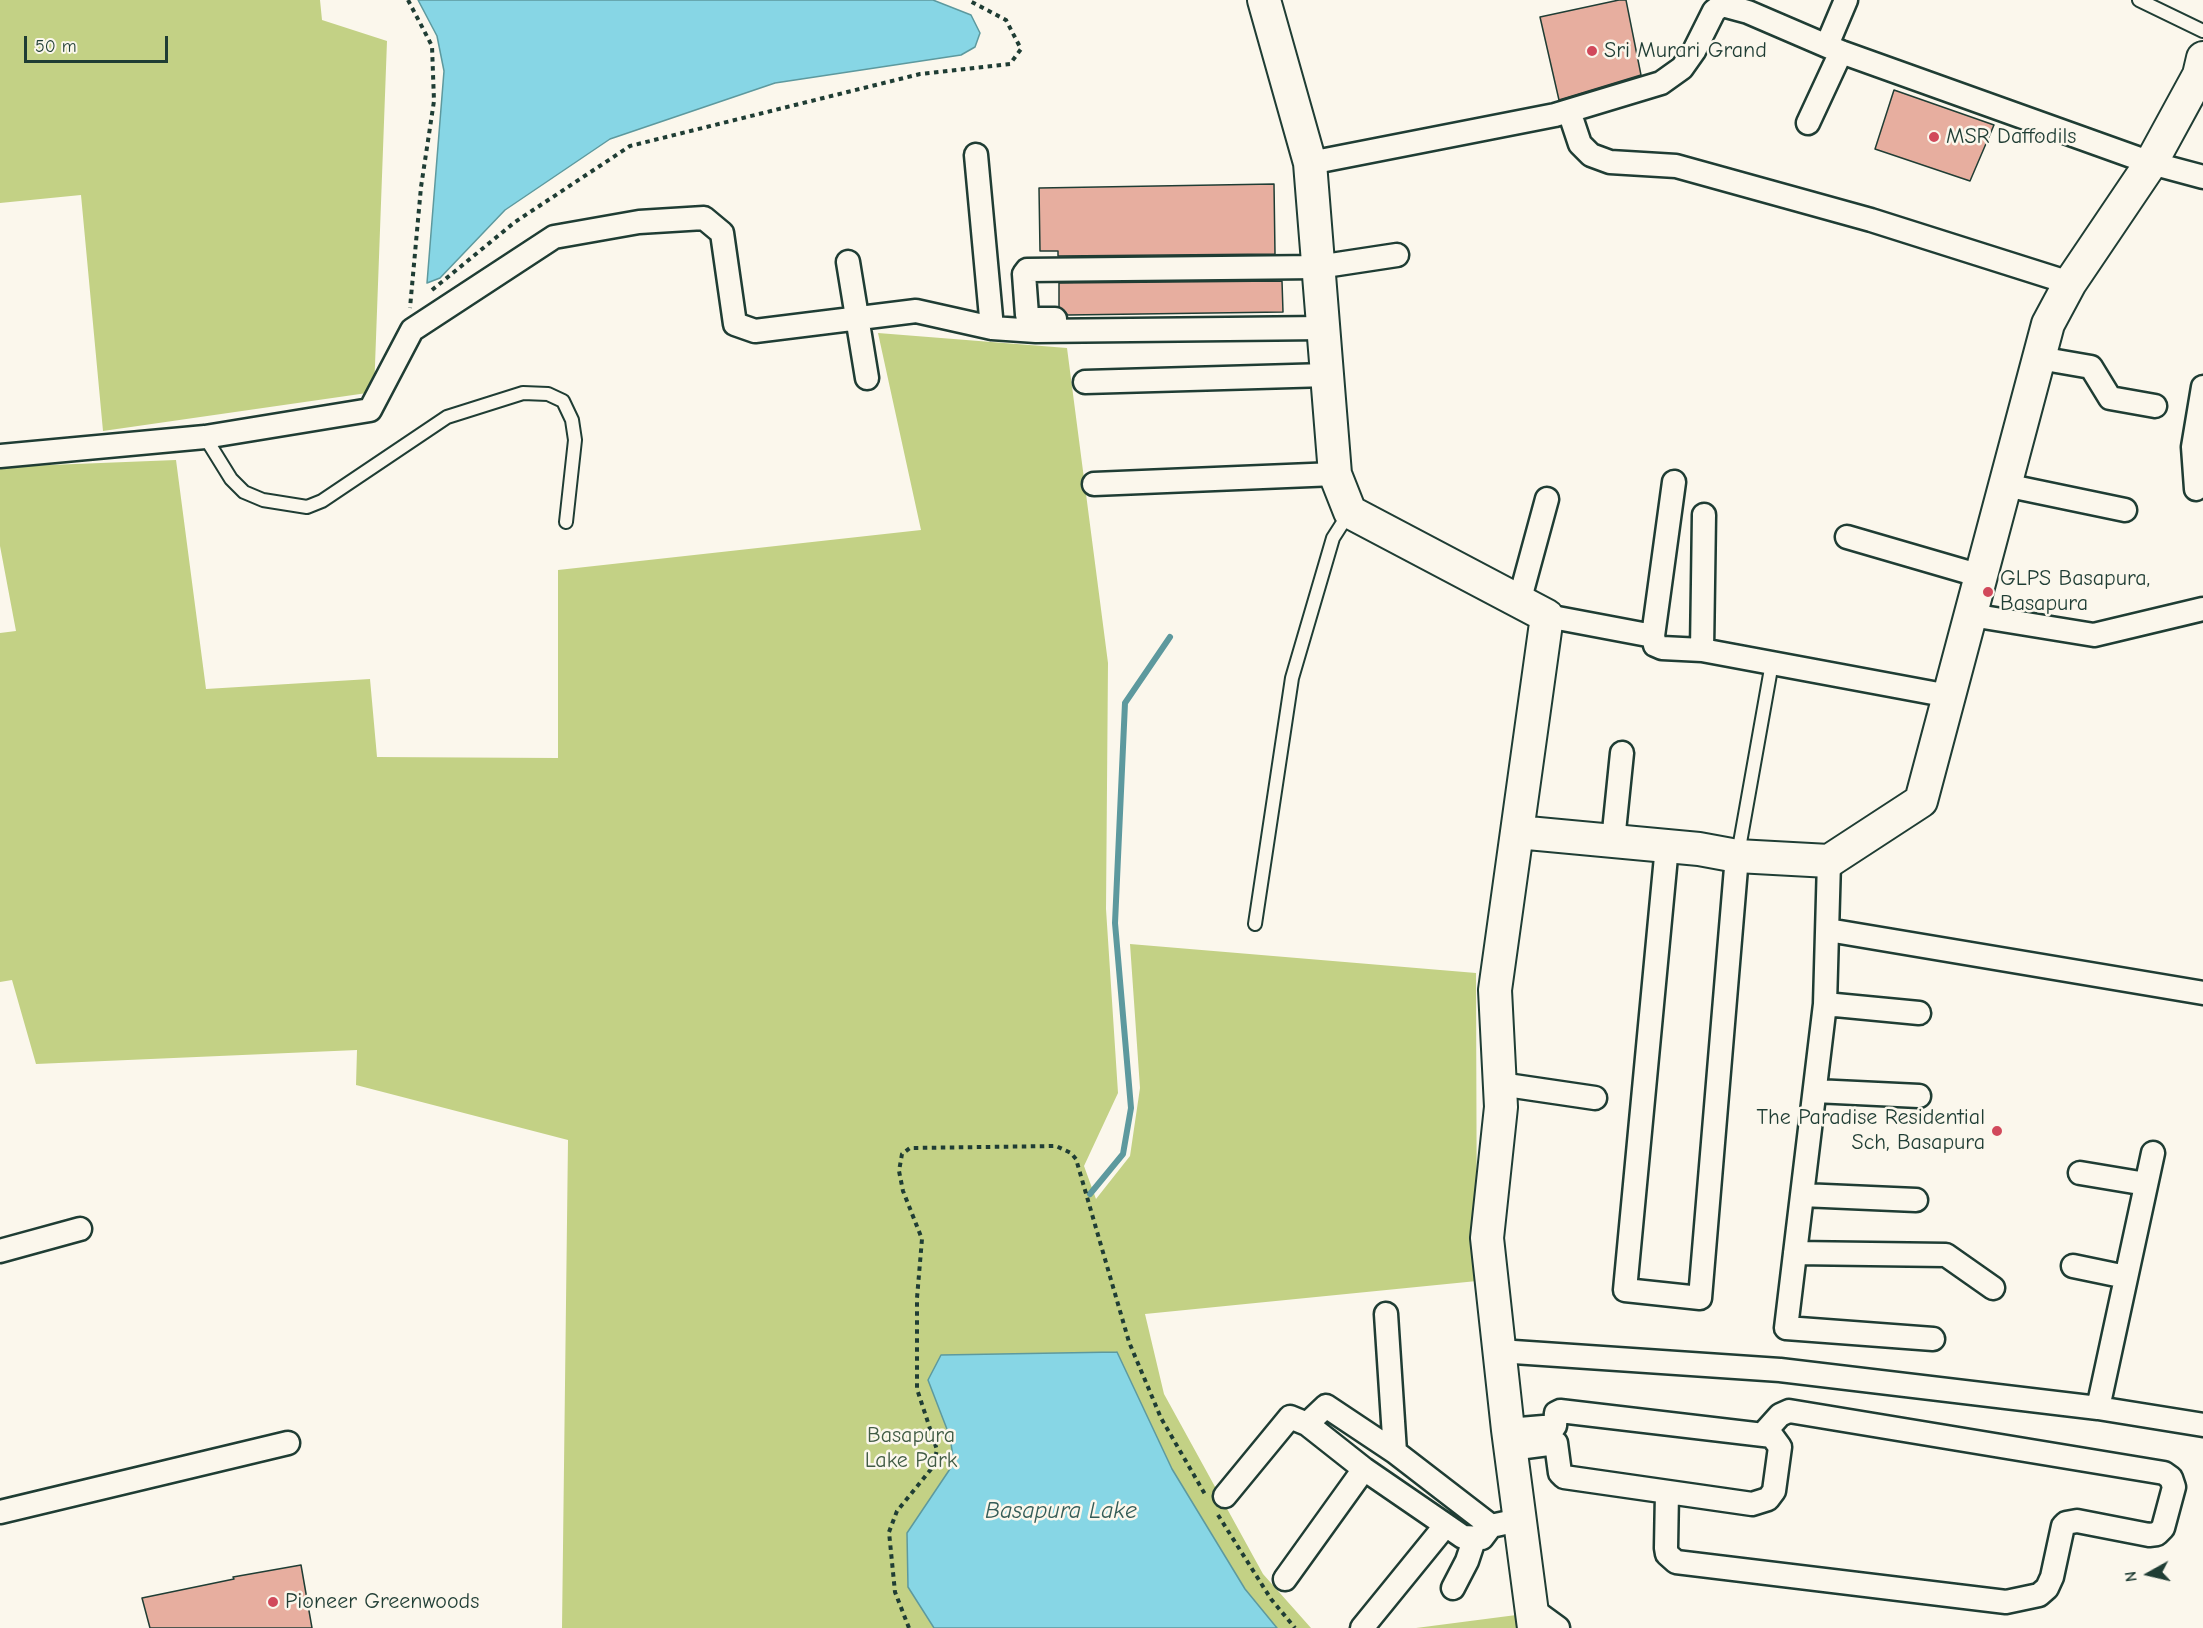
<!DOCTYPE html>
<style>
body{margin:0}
#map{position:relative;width:2203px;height:1628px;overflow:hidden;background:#fbf7ec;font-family:"Comic Neue",sans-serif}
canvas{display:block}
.north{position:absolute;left:2119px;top:1544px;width:60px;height:60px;-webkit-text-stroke:4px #fbf7ec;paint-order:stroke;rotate:262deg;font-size:16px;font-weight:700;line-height:24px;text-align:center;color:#1f3d34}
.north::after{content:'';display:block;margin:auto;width:21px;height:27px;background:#1f3d34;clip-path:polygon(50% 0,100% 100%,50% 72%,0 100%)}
.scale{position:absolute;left:24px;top:36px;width:144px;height:27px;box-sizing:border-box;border:3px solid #1f3d34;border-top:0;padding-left:8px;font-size:18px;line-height:21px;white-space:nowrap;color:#1f3d34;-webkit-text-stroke:4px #fbf7ec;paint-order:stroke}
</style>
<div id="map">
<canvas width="2203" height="1628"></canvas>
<div class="north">N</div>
<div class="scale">50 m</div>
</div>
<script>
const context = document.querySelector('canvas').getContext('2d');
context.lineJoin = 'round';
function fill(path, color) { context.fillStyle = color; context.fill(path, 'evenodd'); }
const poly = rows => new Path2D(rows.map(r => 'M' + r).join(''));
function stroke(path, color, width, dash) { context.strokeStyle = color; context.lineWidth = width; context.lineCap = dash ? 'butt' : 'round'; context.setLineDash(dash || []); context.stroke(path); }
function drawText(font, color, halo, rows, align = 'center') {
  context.font = font + ' "Comic Neue",sans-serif'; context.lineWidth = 5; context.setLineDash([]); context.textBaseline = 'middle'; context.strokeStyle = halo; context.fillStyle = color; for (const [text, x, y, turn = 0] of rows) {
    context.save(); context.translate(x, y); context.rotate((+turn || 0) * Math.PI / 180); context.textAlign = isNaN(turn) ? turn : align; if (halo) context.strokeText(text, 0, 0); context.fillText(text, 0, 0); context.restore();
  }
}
fill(poly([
 [0,0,320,0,322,20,387,41,374,392,103,431,81,195,0,203],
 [878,333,1067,348,1108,663,1106,909,1118,1093,1084,1166,1096,1199,1130,1156,1140,1088,1130,944,1476,973,1477,1281,1145,1314,1164,1394,1263,1574,1311,1628,1277,1628,1245,1589,1172,1469,1117,1352,928,1380,950,1437,954,1463,907,1534,908,1587,934,1628,562,1628,568,1140,356,1085,357,1050,36,1064,12,980,0,982,0,633,16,631,0,546,0,467,176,460,206,689,370,679,377,757,558,758,558,570,921,530],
 [1524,1614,1526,1628,1416,1628]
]), '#c3d185');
const water = poly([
 [418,0,933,0,971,15,980,33,975,47,961,55,775,83,610,139,505,210,440,278,427,283,444,71,437,36,418,0],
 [1117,1352,1172,1469,1245,1589,1277,1628,934,1628,908,1587,907,1533,954,1463,950,1437,928,1380,941,1355,1117,1352]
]);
fill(water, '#87d6e5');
stroke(water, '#5d999e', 1.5);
stroke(poly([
 [1090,1194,1123,1154,1131,1108,1115,923,1125,703,1170,637]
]), '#5d999e', 6);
const building = poly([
 [1619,0,1626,0,1641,75,1559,100,1540,17,1619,0],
 [1894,90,1994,125,1970,181,1875,149,1894,90],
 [1274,184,1275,254,1058,256,1058,251,1040,251,1039,188,1274,184],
 [1282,281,1283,312,1068,315,1059,307,1059,283,1282,281],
 [301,1565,312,1628,150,1628,142,1598,234,1579,233,1577,301,1565]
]);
fill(building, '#e7ae9f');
stroke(building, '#1f3d34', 1.5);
const lane = poly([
 [2139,0,2203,31],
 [205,437,231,479,244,492,263,500,307,507,322,501,447,417,523,393,548,394,563,401,572,420,575,440,566,522],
 [1738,854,1772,663],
 [1255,924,1292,678,1333,538,1349,513]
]);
const street = poly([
 [1827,45,1846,0],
 [1569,111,1580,144,1591,155,1610,162,1676,166,1871,220,2070,283],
 [1808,123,1841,52],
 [976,155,992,328],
 [1310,163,1555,115,1661,83,1682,68,1694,51,1714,11,1722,5,1748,12,1841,52,2151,163,2203,177],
 [848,262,867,378],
 [1055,319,1031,319,1027,315,1024,274,1027,270,1318,267,1397,255],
 [2039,358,2091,367,2110,398,2155,406],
 [1085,382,1327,375],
 [0,456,205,437,370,410,412,330,554,237,639,222,704,218,722,233,735,324,755,331,916,311,992,328,1036,331,1323,328],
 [1674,482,1653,636,1655,645,1662,648,1702,650,1949,696],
 [1094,484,1335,474],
 [2005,485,2125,510],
 [2196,489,2193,447,2203,387],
 [1847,537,1981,576],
 [1519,602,1547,499],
 [1971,615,2094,635,2203,609],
 [1547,616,1653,636],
 [1702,650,1704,515],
 [1613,841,1622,753],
 [1667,846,1625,1290,1700,1298,1737,856],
 [1829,861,1825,1004,1786,1328,1933,1339],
 [1828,930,2203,993],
 [1825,1004,1919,1013],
 [1500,1084,1595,1098],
 [1815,1091,1919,1096],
 [2080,1173,2146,1184],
 [1802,1195,1916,1200],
 [0,1251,80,1229],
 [1795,1253,1946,1255,1993,1288],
 [2073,1266,2126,1277],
 [1386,1314,1395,1452],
 [1499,1351,1780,1370,2098,1408,2203,1425],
 [2098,1408,2153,1153],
 [1508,1430,1555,1426,1556,1413,1560,1411,1772,1436,1780,1447,1774,1491,1768,1499,1752,1504,1564,1477,1560,1473,1556,1443,1510,1449],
 [1667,1492,1666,1548,1667,1554,1676,1562,2006,1602,2039,1595,2047,1588,2052,1577,2063,1526,2066,1523,2077,1521,2149,1535,2157,1534,2163,1528,2174,1487,2171,1478,2164,1473,1789,1411,1780,1415,1762,1435],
 [1225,1496,1290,1417,1307,1424],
 [0,1512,288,1443],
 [1491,1526,1395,1452,1326,1406,1307,1424,1364,1469,1463,1537,1482,1538,1491,1526,1519,1520],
 [1285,1579,1364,1469],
 [1453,1588,1467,1561,1474,1540],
 [1532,1609,1558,1628],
 [1362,1628,1445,1526]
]);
const secondary = poly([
 [1264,0,1310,163,1335,474,1350,512,1547,616,1495,990,1501,1107,1487,1238,1508,1430,1534,1628],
 [1517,832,1699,849,1737,856,1829,861,1921,801,2048,324,2070,283,2151,163,2199,75,2203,58]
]);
stroke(lane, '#1f3d34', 16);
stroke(street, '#1f3d34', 27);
stroke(secondary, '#1f3d34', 36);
stroke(poly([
 [408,0,432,46,434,101,421,187,410,308],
 [432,290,515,222,630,146,920,74,1010,64,1021,49,1006,20,968,0],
 [1218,1515,1271,1599,1295,1628],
 [909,1628,895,1592,889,1532,897,1511,932,1468,937,1450,917,1389,917,1298,922,1239,903,1191,899,1171,902,1154,910,1148,1056,1146,1071,1153,1076,1159,1129,1342,1161,1418,1206,1496]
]), '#1f3d34', 4, [4.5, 4.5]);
stroke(lane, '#fbf7ec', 12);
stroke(street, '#fbf7ec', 22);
stroke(secondary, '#fbf7ec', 32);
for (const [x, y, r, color] of [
 [1592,51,6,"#d1495b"],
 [1934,137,6,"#d1495b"],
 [1988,592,6,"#d1495b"],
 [1997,1131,6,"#d1495b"],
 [273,1602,6,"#d1495b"]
]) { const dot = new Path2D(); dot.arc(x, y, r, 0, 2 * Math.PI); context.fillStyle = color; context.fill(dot); stroke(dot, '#fbf7ec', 2); }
drawText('22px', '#1f3d34', '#fbf7ec', [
 ["Sri Murari Grand",1604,51],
 ["MSR Daffodils",1946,137],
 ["GLPS Basapura,",2000,579],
 ["Basapura",2000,604],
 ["The Paradise Residential",1985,1118,"right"],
 ["Sch, Basapura",1985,1143,"right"],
 ["Pioneer Greenwoods",285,1602]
], 'left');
drawText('22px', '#405b44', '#fbf7ec', [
 ["Basapura",911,1436],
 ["Lake Park",911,1461]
]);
drawText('italic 24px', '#345c57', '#fbf7ec', [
 ["Basapura Lake",1061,1511]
]);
</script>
